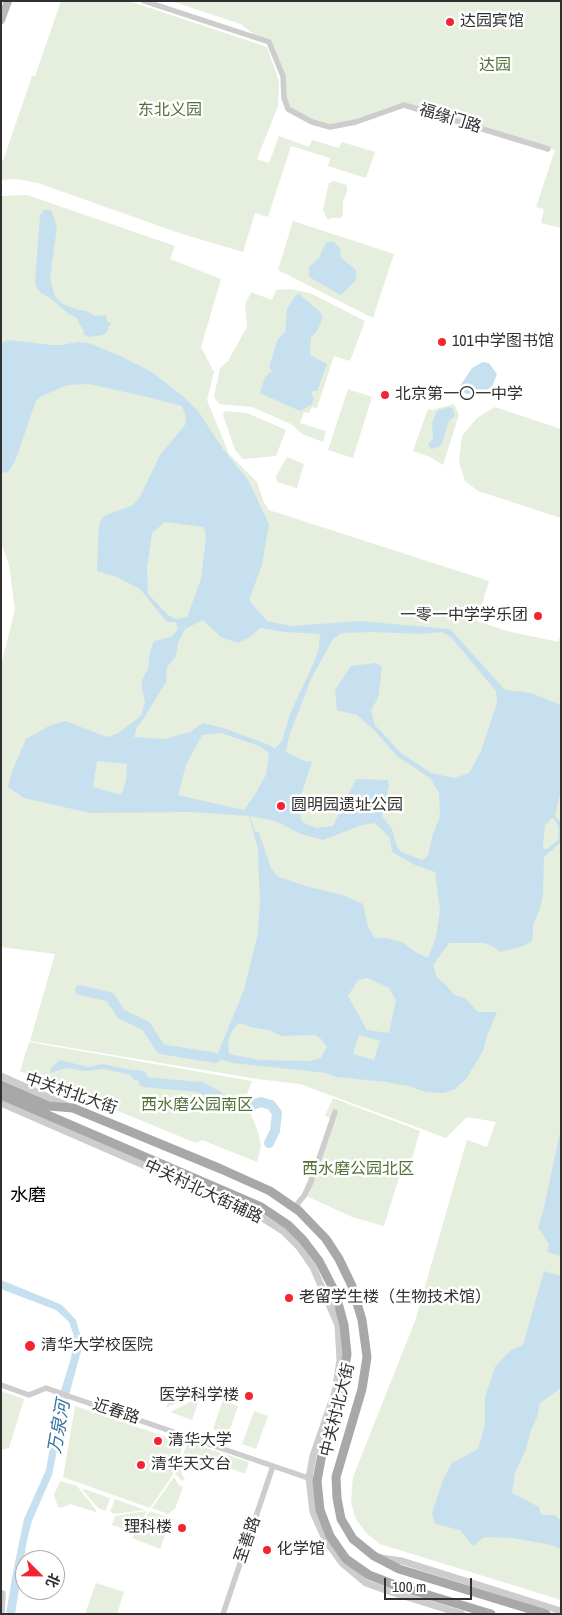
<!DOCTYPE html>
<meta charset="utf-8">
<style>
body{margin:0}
#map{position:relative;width:562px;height:1615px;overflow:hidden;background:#fff;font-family:"Archivo Narrow","Noto Sans SC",sans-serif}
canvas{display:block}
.frame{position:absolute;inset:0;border:2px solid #303030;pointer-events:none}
.north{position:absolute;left:15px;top:1550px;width:50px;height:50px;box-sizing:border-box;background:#fff;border:1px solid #acacac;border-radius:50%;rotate:113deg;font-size:14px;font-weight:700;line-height:20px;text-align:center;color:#303030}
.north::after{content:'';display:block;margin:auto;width:18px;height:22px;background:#f62333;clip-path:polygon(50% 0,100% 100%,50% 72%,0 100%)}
.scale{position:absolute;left:384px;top:1578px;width:88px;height:22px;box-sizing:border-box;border:2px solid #303030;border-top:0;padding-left:6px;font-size:15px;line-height:18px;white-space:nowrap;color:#303030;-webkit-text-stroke:4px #fff;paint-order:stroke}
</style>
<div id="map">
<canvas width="562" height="1615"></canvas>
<div class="frame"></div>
<div class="north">北</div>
<div class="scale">100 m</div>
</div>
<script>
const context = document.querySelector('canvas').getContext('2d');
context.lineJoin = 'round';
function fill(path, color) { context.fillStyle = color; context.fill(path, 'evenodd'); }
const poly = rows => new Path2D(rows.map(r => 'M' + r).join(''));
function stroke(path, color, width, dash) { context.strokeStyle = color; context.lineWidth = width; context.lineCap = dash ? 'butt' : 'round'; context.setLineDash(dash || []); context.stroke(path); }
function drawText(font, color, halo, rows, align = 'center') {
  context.font = font + ' "Archivo Narrow","Noto Sans SC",sans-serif'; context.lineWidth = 5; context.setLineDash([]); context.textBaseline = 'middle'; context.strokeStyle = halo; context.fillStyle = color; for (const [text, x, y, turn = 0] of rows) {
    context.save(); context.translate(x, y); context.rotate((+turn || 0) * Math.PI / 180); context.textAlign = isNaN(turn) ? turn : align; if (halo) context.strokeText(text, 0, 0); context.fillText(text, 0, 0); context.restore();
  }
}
fill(poly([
 [61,1,129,1,267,47,279,81,278,106,257,159,269,163,279,136,309,147,312,140,339,148,342,142,375,152,366,178,328,166,330,158,291,146,268,217,255,213,243,252,179,233,38,183,16,179,1,180,1,161,3,161,32,76,35,76],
 [171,1,561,1,561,228,541,223,544,209,536,207,555,150,404,105,330,127,288,109,283,76,269,42,259,39,241,24],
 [334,181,347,185,347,191,343,202,343,214,341,218,331,218,328,220,323,210,329,183],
 [27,195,175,246,170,259,221,279,201,347,214,372,207,400,229,454,257,482,264,503,269,510,489,581,477,621,507,631,558,642,561,634,561,1600,380,1544,366,1533,356,1519,351,1503,353,1477,415,1321,467,1140,487,1147,496,1122,467,1117,446,1138,300,1084,257,1079,30,1041,55,954,1,947,1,665,15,610,9,565,1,543,1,196],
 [293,221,394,254,373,318,278,270],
 [290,289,310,293,365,321,350,361,334,356,317,408,312,407,309,413,304,412,300,423,326,431,323,442,302,434,291,424,252,407,219,404,214,397,220,368,228,361,247,327,245,305,251,292,272,300,276,290],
 [348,389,372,397,353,458,328,450],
 [454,404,459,415,443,465,430,457,413,451,428,409,432,410],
 [495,407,561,429,561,518,478,491,465,481,459,462,462,436,477,418],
 [225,411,247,413,286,430,276,456,243,459,235,450,223,415],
 [287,457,304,464,297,488,277,482,276,476],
 [29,1042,252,1081,245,1099,258,1132,261,1146,257,1162,202,1140,196,1143,20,1071],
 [333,1098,420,1131,408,1173,401,1171,384,1226,352,1217,302,1194,332,1119,325,1116],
 [175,1385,198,1393,166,1408],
 [1,1391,24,1399,9,1448,2,1450,1,1453],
 [200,1397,192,1420,170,1412],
 [223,1400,238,1406,228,1435,213,1429],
 [75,1406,184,1443,172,1476,150,1508,63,1477],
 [254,1411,268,1416,256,1449,242,1444],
 [188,1442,249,1462,245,1474,213,1462,209,1471,198,1465,191,1459,181,1463,180,1469,185,1480,181,1481,178,1476,175,1475],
 [174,1477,179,1485,183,1487,175,1509,168,1514,152,1508],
 [60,1481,77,1486,96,1510,96,1512,70,1504,61,1508,58,1507,54,1495],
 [81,1488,110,1498,106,1511,98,1508],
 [115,1499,145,1510,115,1514,110,1512],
 [147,1511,133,1532,112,1525,115,1516],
 [150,1511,167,1517,169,1525,160,1549,132,1538],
 [96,1583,124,1592,117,1614,85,1614]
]), '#e6eedd');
fill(poly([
 [44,210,51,210,57,227,50,278,54,294,59,301,65,305,79,310,86,311,95,316,106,315,107,322,110,322,110,325,108,326,108,331,103,335,89,337,83,334,84,332,76,317,70,315,49,297,41,293,36,287,35,282,40,216],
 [326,242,334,242,340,248,341,258,356,270,356,280,341,295,309,277,309,267,319,258],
 [299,294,320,312,323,318,317,331,311,337,310,350,310,355,327,364,317,391,313,391,311,394,314,398,312,404,300,411,260,393,265,377,272,371,269,367,278,339,285,332,287,309,295,296],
 [9,340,52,345,61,345,78,342,89,343,120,356,152,372,185,398,198,411,223,449,248,480,269,524,262,565,249,600,267,621,291,626,359,621,450,629,505,690,531,693,561,705,561,789,555,816,561,823,561,842,544,857,543,894,540,909,533,924,533,937,531,942,524,946,500,952,494,947,485,943,449,943,433,965,437,978,446,985,454,995,465,998,478,1012,497,1012,487,1036,483,1051,466,1079,455,1089,444,1093,426,1092,409,1086,386,1082,336,1077,326,1073,233,1063,216,1058,244,990,258,933,260,897,259,884,258,849,249,816,192,812,90,813,24,798,8,787,11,774,26,739,49,726,65,721,107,737,117,734,141,716,145,702,142,689,142,680,148,669,150,652,154,641,171,637,178,629,176,622,168,622,162,616,140,589,117,577,97,571,99,524,104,516,133,505,140,497,160,455,185,425,186,416,182,406,147,397,89,384,67,385,42,396,36,401,15,461,8,472,1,473,1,343],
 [165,522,204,527,206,537,201,579,187,617,176,619,168,615,148,594,147,568,152,533],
 [203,620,221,637,238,643,250,637,260,628,285,632,320,634,319,648,314,662,290,714,282,741,275,749,269,745,224,728,203,723,190,732,165,739,134,737,137,727,144,718,166,682,167,667,176,656,178,643,185,629],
 [373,632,421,634,442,632,451,637,496,691,497,703,481,751,469,773,454,778,431,773,401,753,375,725,371,710,378,698,382,667,376,663,351,666,335,690,337,710,357,715,374,730,398,757,430,778,439,793,440,816,432,837,428,856,422,860,401,852,396,844,392,829,382,816,389,786,388,780,356,779,333,826,316,828,302,822,298,804,312,762,304,761,286,752,289,736,311,679,333,639,341,633],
 [221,733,259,746,269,753,266,775,254,796,244,810,178,795,186,765,202,735],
 [97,761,127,764,126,781,121,795,93,787],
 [250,816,275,821,301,834,323,840,362,825,375,823,390,838,392,852,415,865,435,872,440,910,436,937,428,958,417,953,402,942,387,938,375,938,368,927,363,904,343,895,305,886,277,876,271,868,259,833,255,831],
 [552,818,556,821,559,830,558,840,547,849,544,849,543,845,545,825],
 [367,978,389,988,396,1000,389,1033,367,1030,348,996,358,980],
 [238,1024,243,1024,251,1027,268,1030,282,1036,315,1035,321,1039,327,1047,321,1058,310,1061,260,1060,229,1054,228,1041,232,1031],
 [359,1035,380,1041,374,1060,353,1054],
 [483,362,489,363,497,374,492,387,484,391,468,394,462,392,460,386,472,368],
 [449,407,453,409,455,416,449,421,442,444,439,447,432,449,428,445,433,438,432,424,437,411],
 [60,1060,88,1067,102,1064,142,1072,148,1079,166,1083,182,1080,193,1083,201,1081,221,1092,225,1098,238,1102,238,1105,223,1103,182,1086,175,1088,142,1081,139,1077,104,1069,86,1071,67,1068,50,1073,51,1068],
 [561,1128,561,1256,547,1252,549,1244,538,1227,543,1212],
 [544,1271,561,1276,561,1388,540,1403,537,1417,531,1430,526,1449,515,1473,512,1493,539,1507,541,1515,555,1515,561,1521,561,1549,552,1545,512,1538,484,1537,473,1546,460,1530,435,1524,432,1513,443,1480,452,1463,478,1449,485,1425,485,1397,495,1367,510,1351,523,1345],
 [1,1280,60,1304,64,1307,76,1320,83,1344,66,1406,52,1475,32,1521,27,1540,15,1614,6,1614,13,1572,24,1519,46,1470,58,1400,71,1358,74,1336,69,1322,56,1310,1,1289]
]), '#c7e0f0');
stroke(poly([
 [80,990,110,997,121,1014,146,1026,161,1049,216,1058],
 [136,1075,142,1076,144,1082,197,1087],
 [225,1102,252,1105,261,1102,271,1105,277,1113,275,1131,269,1143]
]), '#c7e0f0', 10);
stroke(poly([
 [144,1,269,42,283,76,284,98,288,109,312,122,330,127,356,122,404,105,548,149],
 [297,1209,298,1203,304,1196,311,1182,335,1112],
 [1,1385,29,1395,46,1388,74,1398,317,1481],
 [1,1593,3,1593,2,1614],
 [223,1614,273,1466]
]), '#cdcdcd', 5.5);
stroke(poly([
 [1,1076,68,1106],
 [1,1103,256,1214,283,1231,299,1247,313,1267,338,1325,340,1360,335,1392,313,1456,309,1478,313,1512,326,1541,342,1563,366,1583,394,1593,462,1614],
 [381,1558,402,1561,561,1611]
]), '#cdcdcd', 7);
stroke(poly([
 [1,20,8,1]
]), '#bababa', 8);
stroke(poly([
 [1,1085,49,1106,73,1108,221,1169,270,1191,299,1211,326,1239,339,1259,352,1286,362,1320,367,1357,362,1389,336,1477,337,1498,341,1519,353,1539,374,1556,399,1569,546,1614],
 [1,1095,261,1207,288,1225,303,1240,319,1261,335,1292,344,1325,347,1354,341,1390,321,1459,317,1481,320,1510,330,1536,346,1559,369,1575,395,1585,491,1614]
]), '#a8a8a8', 9);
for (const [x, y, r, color] of [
 [450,22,5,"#f62333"],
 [442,342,5,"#f62333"],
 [385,395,5,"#f62333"],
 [538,616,5,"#f62333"],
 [281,806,5,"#f62333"],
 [289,1298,5,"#f62333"],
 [30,1346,6,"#f62333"],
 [249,1396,5,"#f62333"],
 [158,1441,5,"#f62333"],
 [141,1465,5,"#f62333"],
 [182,1528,5,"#f62333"],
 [267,1550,5,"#f62333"]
]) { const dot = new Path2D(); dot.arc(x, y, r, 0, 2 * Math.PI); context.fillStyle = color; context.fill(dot); stroke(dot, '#fff', 2); }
drawText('16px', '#303030', '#fff', [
 ["达园宾馆",460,22],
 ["101中学图书馆",452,342],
 ["北京第一〇一中学",395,395],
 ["一零一中学学乐团",528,616,"right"],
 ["圆明园遗址公园",291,806],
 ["老留学生楼（生物技术馆）",299,1298],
 ["清华大学校医院",41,1346],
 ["医学科学楼",239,1396,"right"],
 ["清华大学",168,1441],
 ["清华天文台",151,1465],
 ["理科楼",172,1528,"right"],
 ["化学馆",277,1550]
], 'left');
drawText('16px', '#537138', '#fff', [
 ["达园",495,66],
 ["东北义园",170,111],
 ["西水磨公园南区",197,1106],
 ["西水磨公园北区",358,1170]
]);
drawText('16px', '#303030', '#fff', [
 ["福缘门路",450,119,17],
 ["中关村北大街",71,1094,19],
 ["中关村北大街辅路",203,1192,25],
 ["中关村北大街",338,1410,-76],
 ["近春路",116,1412,18],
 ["至善路",248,1540,-71]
]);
drawText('18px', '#000', '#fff', [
 ["水磨",28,1196]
]);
drawText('italic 18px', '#35749b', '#fff', [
 ["万泉河",60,1427,-80]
]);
</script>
